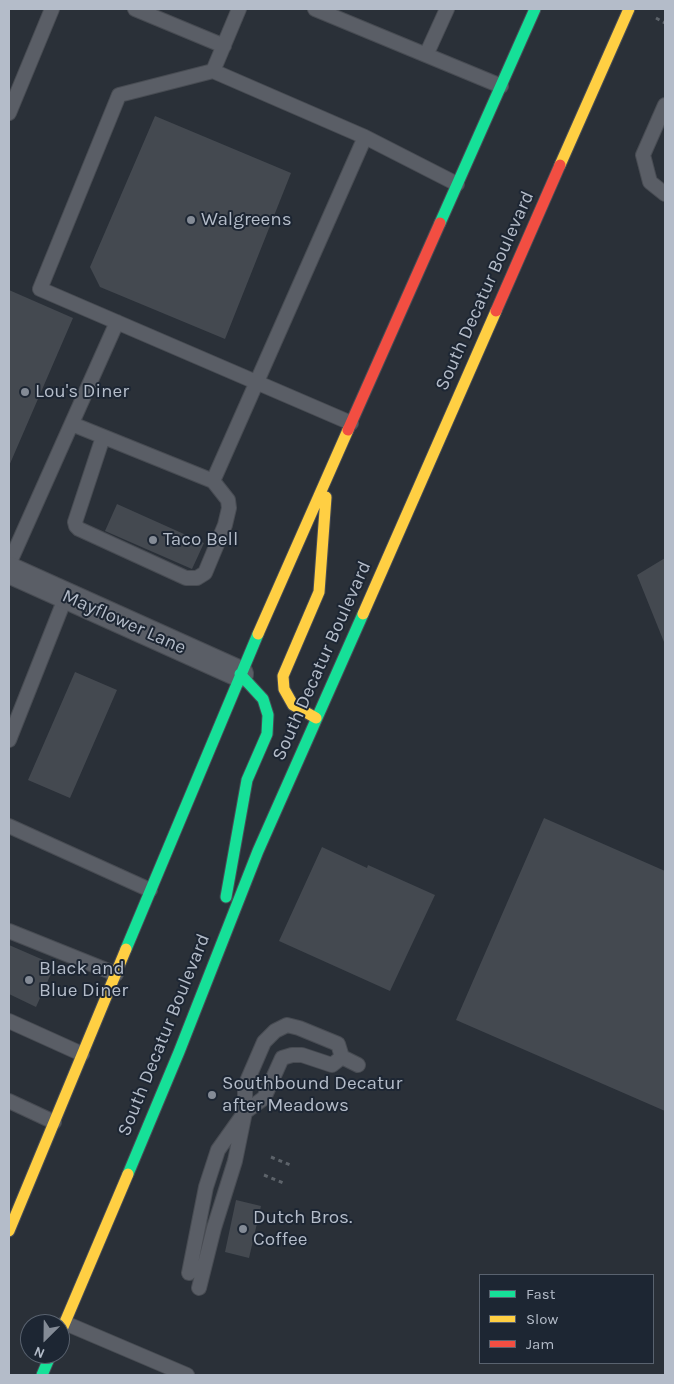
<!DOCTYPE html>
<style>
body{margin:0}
#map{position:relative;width:674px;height:1384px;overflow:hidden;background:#2a3038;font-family:Karla,sans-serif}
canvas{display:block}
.frame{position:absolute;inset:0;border:10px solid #b4bcc9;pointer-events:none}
.legend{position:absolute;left:479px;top:1274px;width:175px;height:90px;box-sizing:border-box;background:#1d2633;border:1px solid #59626f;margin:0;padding:6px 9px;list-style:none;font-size:15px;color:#b4bcc9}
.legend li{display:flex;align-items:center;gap:10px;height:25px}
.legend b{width:25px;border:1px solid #59626f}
.north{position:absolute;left:20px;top:1314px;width:50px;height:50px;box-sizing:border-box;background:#1d2633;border:1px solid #59626f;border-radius:50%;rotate:203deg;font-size:14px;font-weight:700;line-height:20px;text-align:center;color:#b4bcc9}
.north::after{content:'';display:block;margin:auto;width:18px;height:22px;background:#848b96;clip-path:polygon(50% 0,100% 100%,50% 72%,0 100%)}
</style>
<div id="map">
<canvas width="674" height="1384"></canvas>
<div class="frame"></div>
<ul class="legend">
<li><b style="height:6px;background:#16e098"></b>Fast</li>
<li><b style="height:6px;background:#ffcf43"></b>Slow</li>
<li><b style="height:6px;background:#f24e42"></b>Jam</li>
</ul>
<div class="north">N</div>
</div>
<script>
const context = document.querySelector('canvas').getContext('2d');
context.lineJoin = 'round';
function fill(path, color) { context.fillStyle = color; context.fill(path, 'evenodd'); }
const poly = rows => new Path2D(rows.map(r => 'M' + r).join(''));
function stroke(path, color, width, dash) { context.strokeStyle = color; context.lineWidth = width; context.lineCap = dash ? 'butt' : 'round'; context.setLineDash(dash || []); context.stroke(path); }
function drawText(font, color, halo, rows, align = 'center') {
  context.font = font + ' Karla,sans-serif'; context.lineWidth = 4; context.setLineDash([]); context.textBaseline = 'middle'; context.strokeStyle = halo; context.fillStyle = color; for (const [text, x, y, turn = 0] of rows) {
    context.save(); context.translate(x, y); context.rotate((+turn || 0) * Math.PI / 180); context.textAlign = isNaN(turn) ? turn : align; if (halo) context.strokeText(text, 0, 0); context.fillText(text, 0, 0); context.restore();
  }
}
fill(poly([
 [155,116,291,173,225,339,100,287,90,267],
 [9,290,73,318,9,466],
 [117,504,204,543,192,569,105,531],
 [665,558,665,642,664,642,637,575],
 [75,672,117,690,70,798,28,780],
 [544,818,665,871,665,1111,456,1020],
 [322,847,367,868,368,865,435,895,390,991,279,941],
 [9,945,55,965,36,1007,9,994],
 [236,1200,261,1206,249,1258,225,1252]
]), '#444950');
const lane = poly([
 [135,9,224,46],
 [239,9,213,71,365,137,457,184],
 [315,9,501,86],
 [427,53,447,9],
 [213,71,119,95,40,289,351,423],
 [665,105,643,155,650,182,665,194],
 [9,113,52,9],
 [72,424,213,481,365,137],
 [103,437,75,522,76,526,79,529,186,578,197,578,205,573,225,525,229,508,228,500,213,481],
 [9,564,117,322],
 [9,740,66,596],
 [9,826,150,890],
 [9,931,116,974],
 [9,1021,82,1054],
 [342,1057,358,1065],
 [9,1101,54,1122],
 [189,1273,206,1187,218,1150,245,1112,264,1098,282,1058,292,1055,302,1055,332,1065,342,1057],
 [199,1288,214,1228,235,1161,245,1112,245,1086,264,1042,275,1031,287,1025,299,1028,338,1044,342,1057],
 [65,1323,187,1375]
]);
const street = poly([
 [9,570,240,674]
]);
const fast = poly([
 [440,223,535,9],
 [226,897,247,780,267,734,268,715,263,699,240,674],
 [126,949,258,634],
 [128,1174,179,1052,258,851,363,614],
 [42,1375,51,1354]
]);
const slow = poly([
 [560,165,629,9],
 [363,614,496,311],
 [258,634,348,430],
 [316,718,293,705,284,689,283,676,319,592,326,497],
 [9,1231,126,949],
 [60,1334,128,1174]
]);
const jam = poly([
 [496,311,560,165],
 [348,430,440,223]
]);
stroke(lane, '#484c53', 16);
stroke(street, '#484c53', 28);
stroke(fast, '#484c55', 13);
stroke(slow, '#484c55', 13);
stroke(jam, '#484c55', 13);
stroke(poly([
 [656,18,665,23],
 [271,1157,293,1166],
 [264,1175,286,1184]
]), '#5d636a', 3, [4, 4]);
stroke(lane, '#5a5e66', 14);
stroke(street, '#5a5e66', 26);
stroke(fast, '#16e098', 11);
stroke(slow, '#ffcf43', 11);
stroke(jam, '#f24e42', 11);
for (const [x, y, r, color] of [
 [191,220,5,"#848b96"],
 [25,392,5,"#848b96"],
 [153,540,5,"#848b96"],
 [29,980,5,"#848b96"],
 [212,1095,5,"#848b96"],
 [243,1229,5,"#848b96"]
]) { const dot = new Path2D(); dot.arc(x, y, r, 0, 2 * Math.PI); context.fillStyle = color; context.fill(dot); stroke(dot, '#1d2633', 2); }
drawText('19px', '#b4bcc9', '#1d2633', [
 ["Walgreens",201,220],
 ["Lou's Diner",35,392],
 ["Taco Bell",163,540],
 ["Black and",39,969],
 ["Blue Diner",39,991],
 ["Southbound Decatur",222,1084],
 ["after Meadows",222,1106],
 ["Dutch Bros.",253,1218],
 ["Coffee",253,1240]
], 'left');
drawText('19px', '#b4bcc9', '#1d2633', [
 ["South Decatur Boulevard",485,291,-66],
 ["Mayflower Lane",124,622,24],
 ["South Decatur Boulevard",322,661,-66],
 ["South Decatur Boulevard",164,1035,-68]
]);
</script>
